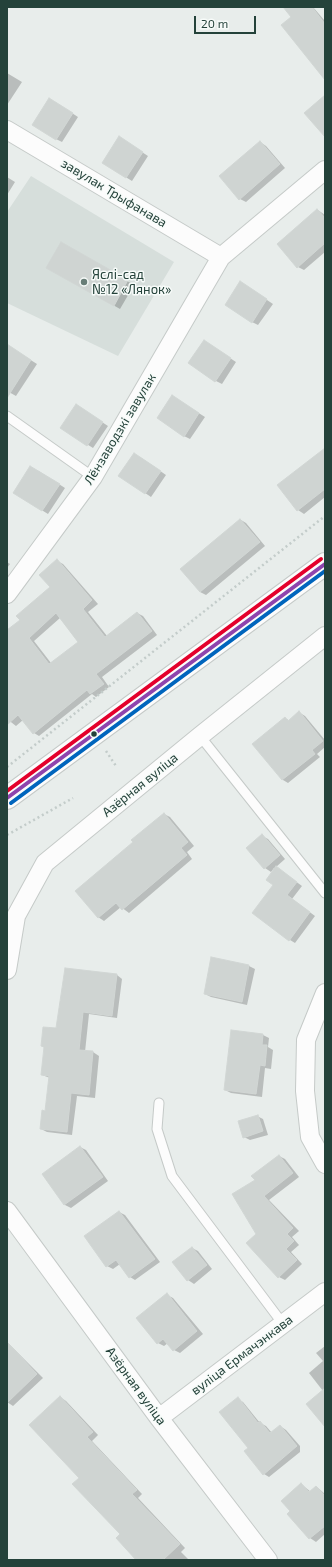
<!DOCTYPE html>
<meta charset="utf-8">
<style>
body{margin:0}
#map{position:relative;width:332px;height:1567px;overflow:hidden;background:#e8edeb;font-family:"Exo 2",sans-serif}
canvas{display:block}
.frame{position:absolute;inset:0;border:8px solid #24423a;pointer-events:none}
.scale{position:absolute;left:194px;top:16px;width:62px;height:18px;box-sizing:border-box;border:2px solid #24423a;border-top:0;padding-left:5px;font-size:12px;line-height:14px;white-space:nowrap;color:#24423a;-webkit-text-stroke:3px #f7fbf9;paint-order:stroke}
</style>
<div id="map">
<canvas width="332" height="1567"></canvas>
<div class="frame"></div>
<div class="scale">20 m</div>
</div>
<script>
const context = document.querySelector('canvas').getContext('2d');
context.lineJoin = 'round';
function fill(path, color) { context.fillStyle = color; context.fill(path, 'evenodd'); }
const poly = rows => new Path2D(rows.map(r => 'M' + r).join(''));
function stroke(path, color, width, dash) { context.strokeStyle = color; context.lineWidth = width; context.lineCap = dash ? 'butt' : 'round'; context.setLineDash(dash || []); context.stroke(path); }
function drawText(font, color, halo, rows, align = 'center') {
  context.font = font + ' "Exo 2",sans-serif'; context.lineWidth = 3; context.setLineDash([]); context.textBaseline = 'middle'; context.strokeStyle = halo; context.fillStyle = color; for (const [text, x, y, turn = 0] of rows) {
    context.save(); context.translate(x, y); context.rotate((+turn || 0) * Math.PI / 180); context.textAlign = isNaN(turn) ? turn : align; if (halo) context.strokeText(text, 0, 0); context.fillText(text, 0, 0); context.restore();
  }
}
fill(poly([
 [31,176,174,262,118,356,7,303,7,212]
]), '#d6dedb');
fill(poly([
 [284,7,313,7,325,21,325,79,292,17],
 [7,73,22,82,7,105],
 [55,102,78,117,62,142,56,139],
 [125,141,148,156,132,181,103,163],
 [260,142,266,146,285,168,246,202,240,199],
 [7,177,15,182,7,195],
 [318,210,325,215,325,252,304,270,298,267],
 [61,243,134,285,120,309,47,267],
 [246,286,273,304,258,325,252,322],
 [7,345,37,364,16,396,7,391],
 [210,345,236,362,222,384,216,381],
 [178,400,205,417,190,439,184,436],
 [82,409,108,426,93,448,61,428],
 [325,456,325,497,304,514,298,510],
 [140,457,166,475,151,497,120,476],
 [37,470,65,488,48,514,14,493],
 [241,520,246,523,265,546,206,595,200,592],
 [57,561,63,564,98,604,88,612,107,636,137,613,143,616,157,635,102,677,109,687,96,697,92,694,39,736,34,733,23,720,16,726,7,719,7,631,21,620,51,587],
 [60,618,79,643,51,663,34,641],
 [7,562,10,564,7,568],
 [300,713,305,716,325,740,325,747,317,754,320,757,288,783,283,780,253,744,285,718,290,721],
 [164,814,170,817,194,846,187,852,192,859,129,913,121,907,104,921,98,917,134,842],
 [262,836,268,839,285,859,276,867,302,886,292,899,315,916,295,943,290,940,274,885,274,868,271,872,265,868],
 [249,966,255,969,247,1005,211,997,205,994],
 [117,975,122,979,117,1018,89,1014,85,1052,93,1052,99,1056,95,1098,77,1096,72,1135,47,1132,41,1129,46,1112,50,1078,42,1075,45,1048,42,1046,57,1029],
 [232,1031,263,1035,269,1038,268,1047,273,1050,271,1069,265,1068,262,1097,231,1093,225,1090],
 [257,1116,263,1119,268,1135,250,1140,244,1137],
 [80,1147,86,1150,108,1181,71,1208,65,1205,43,1175],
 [279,1156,285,1159,299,1177,269,1200,299,1231,292,1237,299,1245,291,1252,302,1264,285,1280,279,1277,257,1234,256,1181],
 [119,1212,125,1215,160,1262,135,1280,130,1277,120,1264,113,1269,107,1266],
 [192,1248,198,1251,212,1269,194,1284,188,1280],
 [167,1295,173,1298,203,1334,180,1353,174,1350,168,1343,164,1346,158,1343],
 [7,1342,43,1378,13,1406,7,1402],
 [325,1346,325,1425,323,1391,309,1373,323,1361,316,1353],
 [60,1397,66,1401,98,1435,92,1441,142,1494,138,1498,185,1548,181,1552,189,1560,137,1560,122,1534,80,1478],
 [238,1399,243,1402,260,1423,266,1426,272,1433,280,1426,286,1430,300,1446,300,1452,269,1477,264,1474,249,1448],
 [301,1484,311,1492,317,1487,325,1494,325,1534,316,1542,310,1538,289,1514,292,1512]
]), '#0003');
const building = poly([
 [283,7,312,7,325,24,325,80,281,25,291,17,283,7],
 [325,95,325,137,304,113,325,95],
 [49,98,73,113,56,140,32,125,49,98],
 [119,136,143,152,126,178,102,163,119,136],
 [260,141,280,164,239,200,219,176,260,141],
 [317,209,325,218,325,243,297,268,277,244,317,209],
 [61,242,128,280,114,306,46,268,61,242],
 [240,281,267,299,252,323,225,305,240,281],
 [204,340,231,358,215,382,188,363,204,340],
 [7,344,31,360,7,398,7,344],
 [172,395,199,413,184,437,157,418,172,395],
 [76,404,103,422,87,446,60,428,76,404],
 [325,448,325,489,297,511,277,485,325,448],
 [134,453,161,471,145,494,118,476,134,453],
 [30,466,60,484,42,511,13,493,30,466],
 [240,519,260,542,200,592,180,569,240,519],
 [57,559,92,600,83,609,105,637,137,612,152,631,96,674,104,684,90,694,87,690,33,734,18,715,7,725,7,630,20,620,16,616,50,587,39,575,57,559],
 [56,613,78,642,49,664,29,638,56,613],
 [299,711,323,741,312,750,315,754,282,780,252,744,285,717,288,721,299,711],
 [164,813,188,842,181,848,187,855,122,910,116,903,98,918,75,891,133,842,131,840,164,813],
 [262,834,280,855,264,869,246,848,262,834],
 [276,866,297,882,287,895,310,912,289,941,252,913,273,885,266,880,276,866],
 [211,957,249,965,242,1002,204,994,211,957],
 [65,968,117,974,112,1016,83,1012,79,1050,93,1051,89,1095,71,1093,67,1132,40,1129,42,1110,45,1111,49,1076,41,1075,44,1047,41,1046,43,1027,56,1028,65,968],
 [231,1030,263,1034,262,1045,267,1045,265,1066,260,1065,256,1094,224,1090,231,1030],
 [258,1115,263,1131,243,1138,238,1121,258,1115],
 [80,1146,103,1177,64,1205,42,1174,80,1146],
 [279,1155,293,1173,264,1196,293,1228,287,1234,294,1241,286,1249,297,1260,278,1278,246,1243,256,1234,232,1194,255,1180,251,1176,279,1155],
 [119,1211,155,1259,129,1278,116,1260,106,1267,84,1236,119,1211],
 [192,1247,207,1265,187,1281,172,1262,192,1247],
 [167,1293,197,1331,173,1351,163,1339,157,1344,136,1318,167,1293],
 [7,1342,37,1374,7,1403,7,1342],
 [325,1388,325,1427,306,1404,325,1388],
 [60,1396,93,1432,87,1437,137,1490,132,1494,180,1544,163,1560,136,1560,116,1538,120,1534,72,1484,79,1478,29,1425,60,1396],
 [238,1397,258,1423,260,1421,270,1433,280,1425,297,1446,263,1475,244,1451,248,1448,219,1412,238,1397],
 [301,1483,309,1492,316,1486,325,1496,325,1526,309,1539,287,1514,290,1511,281,1501,301,1483]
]);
fill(building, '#cfd4d2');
stroke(building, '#d1d6d4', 1);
const service = poly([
 [7,416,93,477],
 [200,736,325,893],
 [159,1103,157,1129,172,1176,283,1324]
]);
const minor = poly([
 [7,130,221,257],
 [7,594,93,477,221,257,325,170],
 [7,970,16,916,45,863,200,736,325,636],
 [325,993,306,1040,305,1091,310,1137,325,1164],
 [7,1211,159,1418,268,1560],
 [159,1418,325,1292]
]);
const tertiary = poly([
 [7,798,325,564]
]);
stroke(service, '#c5cac8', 11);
stroke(minor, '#c5cac8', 20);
stroke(tertiary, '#c5cac8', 24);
stroke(poly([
 [106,751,116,766],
 [7,767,325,516],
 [7,835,73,798]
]), '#c3ccca', 2.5, [2, 3]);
stroke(service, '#fcfcfc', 9);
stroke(minor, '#fcfcfc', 18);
stroke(tertiary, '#fcfcfc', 22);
stroke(poly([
 [7,798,325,564]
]), '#8e44ad', 4);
stroke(poly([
 [11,803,325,571]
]), '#0065bd', 4);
stroke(poly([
 [7,791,321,559]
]), '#e4002b', 4);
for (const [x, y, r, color] of [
 [84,282,4,"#697e78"],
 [94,734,3.5,"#24423a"]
]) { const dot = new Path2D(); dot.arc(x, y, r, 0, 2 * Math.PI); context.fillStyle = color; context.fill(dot); stroke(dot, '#f7fbf9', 1.5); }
drawText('13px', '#24423a', '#f7fbf9', [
 ["завулак Трыфанава",114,193,31],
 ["Лёнзаводзкі завулак",120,429,-59],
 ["Азёрная вуліца",140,785,-39],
 ["вуліца Ермачэнкава",242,1355,-37],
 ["Азёрная вуліца",136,1386,54]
]);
drawText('13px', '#24423a', '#f7fbf9', [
 ["Яслі-сад",92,275],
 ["№12 «Лянок»",92,290]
], 'left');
</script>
